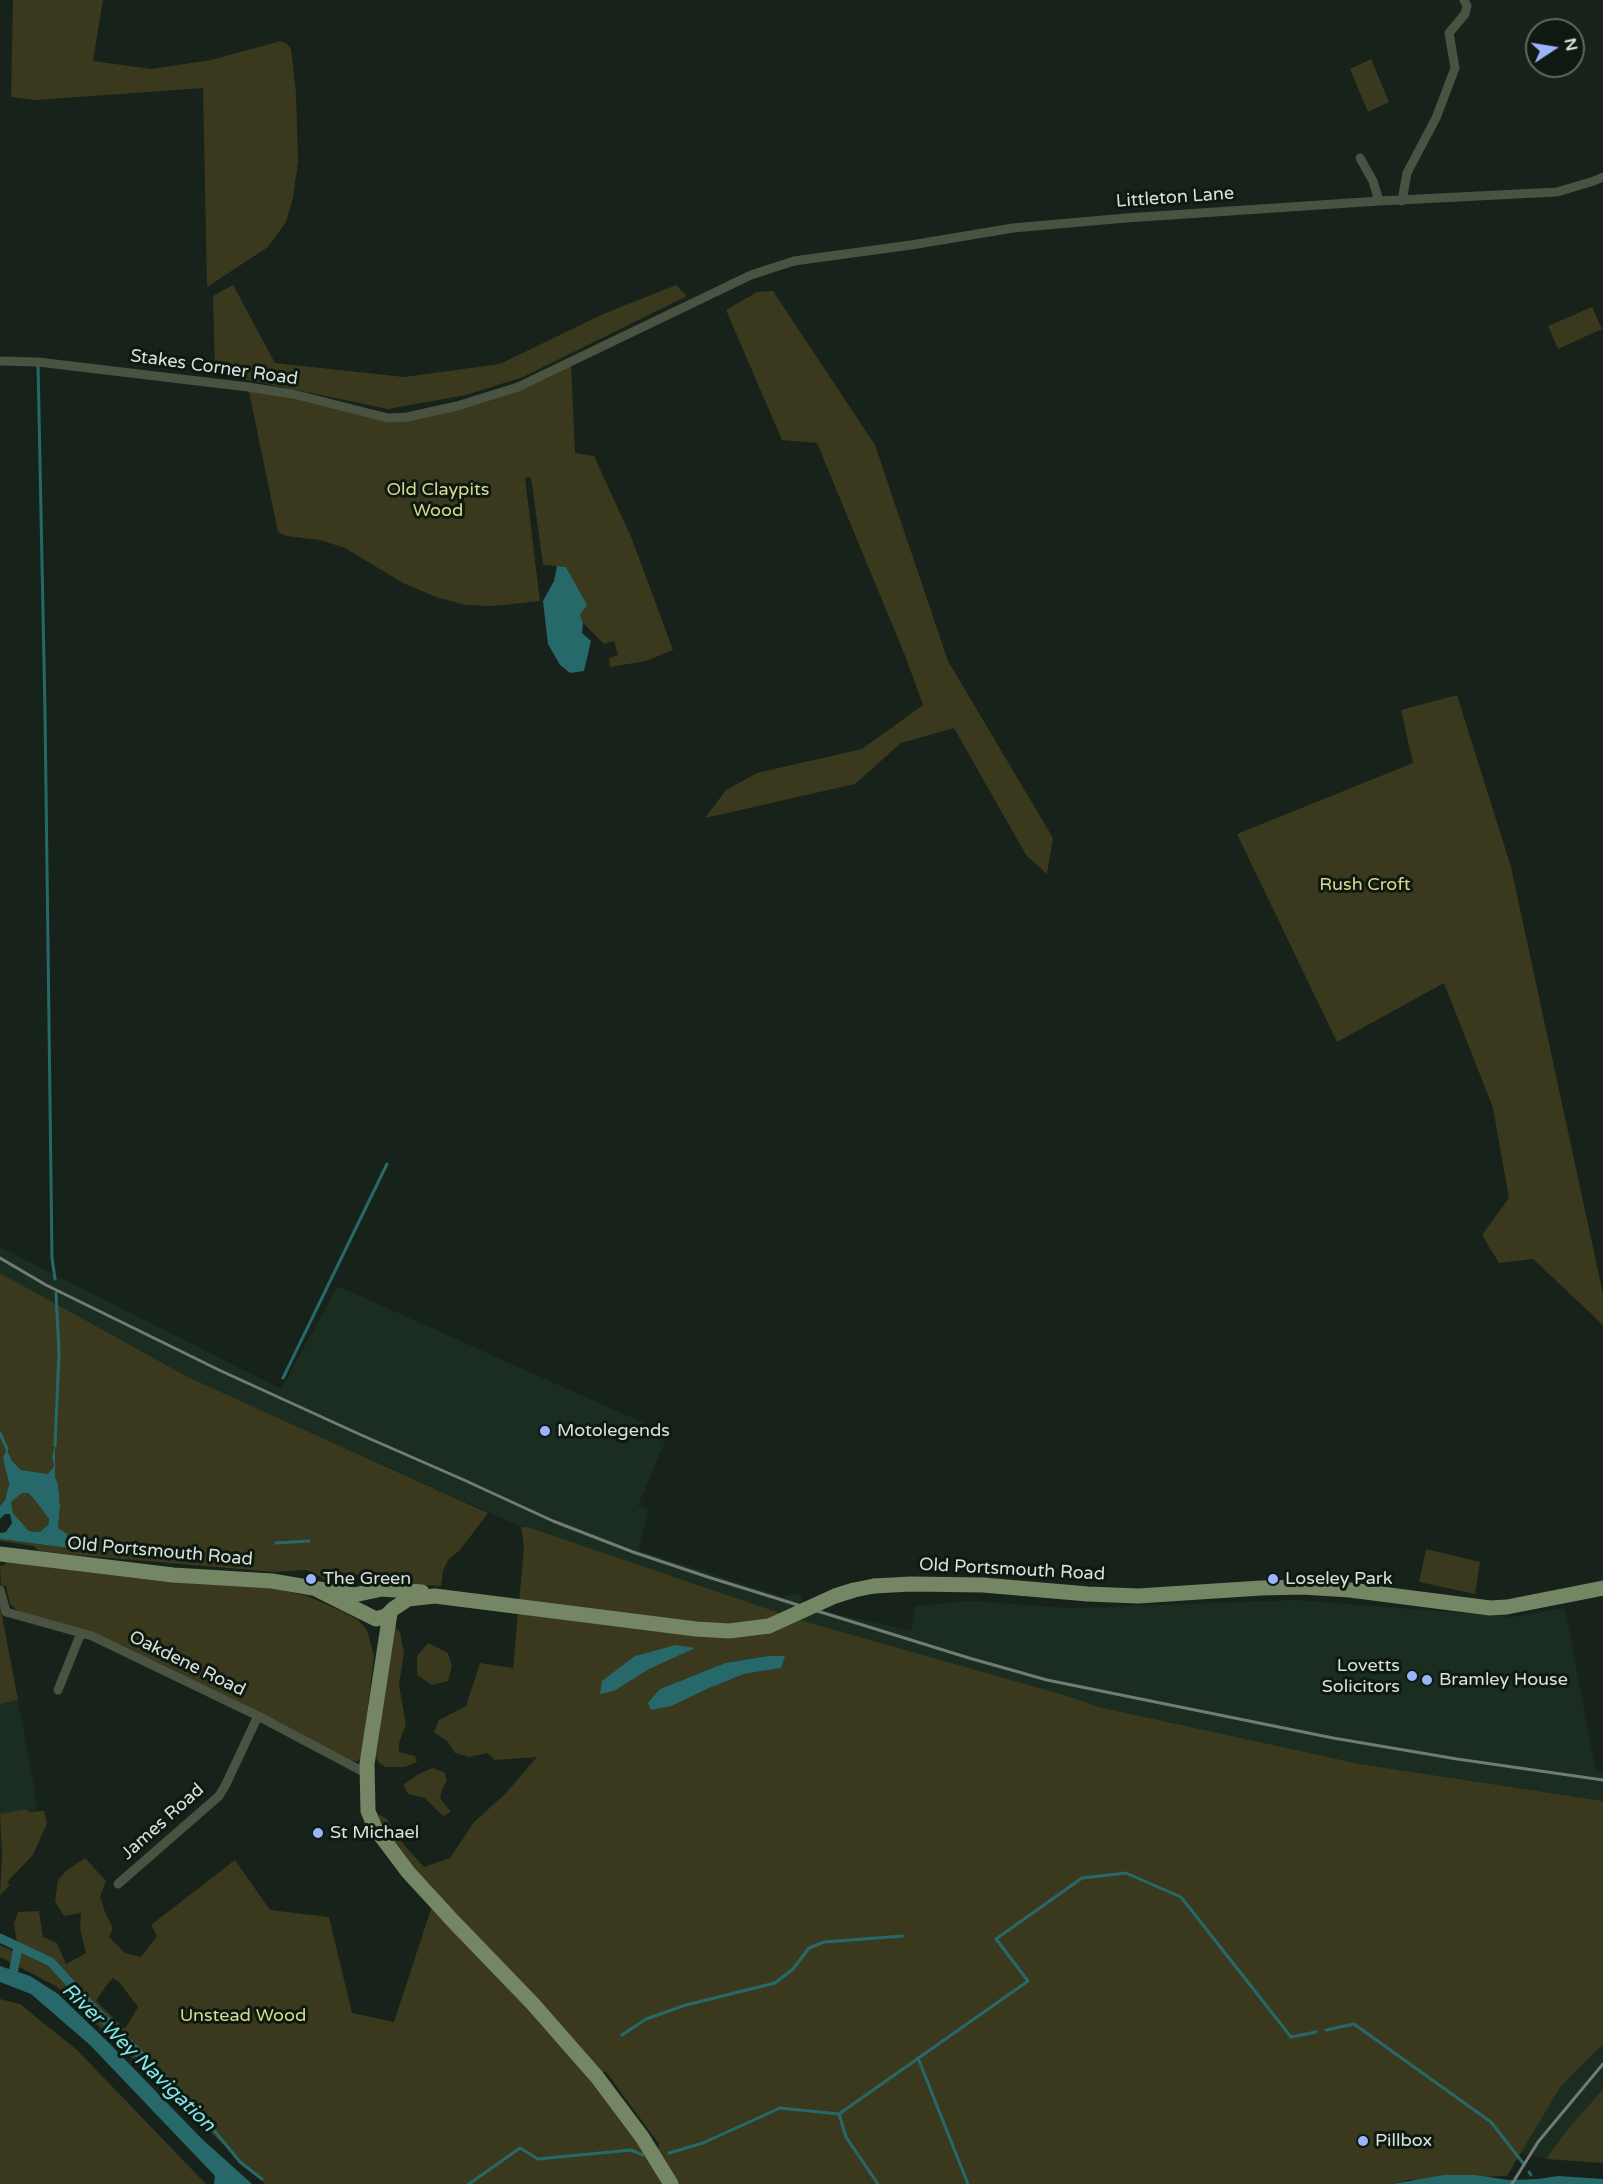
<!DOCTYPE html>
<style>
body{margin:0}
#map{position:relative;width:1603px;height:2184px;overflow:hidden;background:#16221a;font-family:"Varela Round",sans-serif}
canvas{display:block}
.north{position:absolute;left:1525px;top:18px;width:60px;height:60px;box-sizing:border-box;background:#0d1911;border:2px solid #5f6962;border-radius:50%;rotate:78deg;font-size:16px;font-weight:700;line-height:24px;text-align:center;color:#d9e1db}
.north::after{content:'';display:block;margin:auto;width:21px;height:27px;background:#9bb4fd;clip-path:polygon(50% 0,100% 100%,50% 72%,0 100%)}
</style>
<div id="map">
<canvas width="1603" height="2184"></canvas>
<div class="north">N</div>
</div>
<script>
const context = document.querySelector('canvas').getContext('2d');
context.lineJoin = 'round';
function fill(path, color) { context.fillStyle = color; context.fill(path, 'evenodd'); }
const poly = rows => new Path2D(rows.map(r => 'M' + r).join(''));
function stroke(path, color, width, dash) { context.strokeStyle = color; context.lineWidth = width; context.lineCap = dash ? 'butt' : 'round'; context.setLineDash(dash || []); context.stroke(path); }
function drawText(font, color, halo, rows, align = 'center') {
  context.font = font + ' "Varela Round",sans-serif'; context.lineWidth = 6; context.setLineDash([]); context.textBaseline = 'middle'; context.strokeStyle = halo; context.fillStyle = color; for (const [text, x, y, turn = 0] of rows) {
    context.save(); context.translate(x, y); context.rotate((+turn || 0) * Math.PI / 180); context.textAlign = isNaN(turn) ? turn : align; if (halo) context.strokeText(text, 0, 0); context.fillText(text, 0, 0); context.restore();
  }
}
fill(poly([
 [0,1247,281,1389,338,1286,668,1434,638,1506,648,1509,639,1550,783,1597,800,1593,803,1602,819,1610,911,1631,915,1606,970,1601,1071,1608,1296,1600,1513,1617,1565,1608,1596,1772,1603,1773,1603,1801,1360,1764,1099,1707,803,1621,528,1527,521,1527,188,1377,0,1273],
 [18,1700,35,1791,36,1810,0,1818,0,1704],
 [1603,2044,1603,2089,1567,2130,1546,2159,1521,2153,1561,2085]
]), '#1b2d21');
fill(poly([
 [13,0,103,0,93,61,151,69,211,60,281,41,287,44,291,49,296,93,298,162,293,198,286,222,268,247,207,287,203,88,36,100,11,97],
 [1371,59,1389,102,1368,112,1350,69],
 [233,285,275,363,404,377,500,364,603,314,676,285,687,296,523,377,466,395,388,409,215,373,213,296],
 [773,291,875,445,948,661,1053,838,1047,874,1026,855,954,728,901,743,855,784,705,818,726,790,757,773,862,749,923,705,904,653,817,443,782,440,726,310,757,292],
 [1592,307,1602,329,1558,349,1548,326],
 [571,362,575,453,594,456,632,539,673,650,646,661,610,667,609,658,618,655,614,641,604,644,583,623,580,615,586,605,566,567,543,565,531,477,525,478,540,601,494,606,465,605,436,597,403,583,345,548,320,540,286,536,278,532,248,387,388,418,458,406],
 [1457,695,1511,867,1603,1294,1603,1325,1533,1259,1499,1263,1482,1235,1509,1198,1493,1108,1444,983,1337,1042,1237,834,1413,763,1401,710],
 [0,1273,188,1377,488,1513,460,1550,448,1560,443,1571,441,1586,376,1582,368,1576,334,1572,330,1575,350,1581,352,1591,330,1586,321,1577,307,1570,274,1572,76,1555,39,1551,34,1546,0,1541,0,1539,68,1548,58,1528,60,1506,58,1484,55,1477,55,1449,52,1457,54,1466,48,1474,21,1470,12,1461,8,1450,3,1458,9,1484,5,1500,0,1506],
 [22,1493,27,1493,34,1499,49,1519,49,1524,40,1532,29,1531,13,1513,11,1502],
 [521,1527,528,1527,803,1621,1064,1695,1099,1707,1360,1764,1603,1801,1603,2044,1561,2086,1507,2176,1408,2180,1392,2184,678,2184,658,2150,659,2144,606,2072,600,2072,433,1893,383,1830,375,1813,387,1819,404,1845,424,1867,450,1858,474,1822,505,1794,537,1757,495,1760,488,1753,469,1757,455,1753,448,1742,434,1732,439,1720,466,1706,480,1663,513,1668,524,1547],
 [768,1656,781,1668,744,1674,707,1689,660,1689,725,1663],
 [1426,1549,1480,1562,1475,1594,1419,1582],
 [7,1561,260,1585,307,1596,342,1611,358,1620,367,1630,374,1656,362,1755,358,1761,349,1760,152,1662,18,1611,10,1604,6,1586,1,1585,0,1566,5,1565],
 [0,1605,18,1700,0,1704],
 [394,1626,400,1632,404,1653,399,1685,406,1725,399,1743,399,1752,415,1756,417,1762,404,1767,386,1767,379,1763,376,1757],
 [428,1643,448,1653,452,1666,448,1681,432,1685,417,1675,417,1656],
 [432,1768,444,1772,447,1780,442,1790,440,1798,451,1812,443,1816,425,1798,408,1794,403,1785,417,1775],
 [27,1809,28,1812,44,1811,47,1823,33,1855,7,1882,10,1885,0,1895,2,1854,0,1814],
 [85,1858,106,1881,100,1897,106,1915,113,1928,109,1937,125,1953,141,1957,157,1936,151,1925,235,1860,270,1910,329,1917,352,2013,394,2022,432,1906,564,2046,640,2146,664,2184,265,2184,56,1986,0,1957,0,1945,14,1951,17,1943,14,1924,18,1912,39,1911,43,1937,57,1943,66,1964,86,1953,80,1928,81,1913,64,1916,55,1901,58,1880,67,1870],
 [113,1978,119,1982,138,2007,125,2029,96,2001,106,1986],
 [0,1999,20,2004,77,2050,206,2184,0,2184],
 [1603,2089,1603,2163,1546,2159,1567,2130]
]), '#3a391d');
fill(poly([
 [557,566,566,567,587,605,580,615,583,623,582,633,591,641,584,671,570,673,560,665,548,644,543,601,554,581],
 [55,1446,55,1477,58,1484,60,1506,58,1528,67,1534,68,1548,0,1539,0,1533,6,1532,12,1523,10,1514,5,1514,0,1519,0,1506,5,1500,9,1484,3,1458,7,1449,12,1461,21,1470,48,1474,54,1466,52,1457],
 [22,1493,28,1493,34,1499,49,1519,49,1524,40,1532,29,1531,13,1513,11,1502],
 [676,1645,695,1648,649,1669,614,1691,600,1694,602,1681,635,1656],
 [768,1656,785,1656,781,1668,744,1674,707,1689,671,1706,651,1710,648,1703,660,1689,725,1663],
 [0,1966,30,1976,58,1994,110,2044,201,2138,252,2184,214,2184,215,2176,90,2045,31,1994,0,1982],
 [1444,2175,1475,2175,1508,2180,1538,2179,1558,2176,1603,2179,1603,2184,1392,2184]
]), '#27686b');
stroke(poly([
 [38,363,45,712,52,1258,55,1279],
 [283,1378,387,1164],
 [0,1433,7,1449],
 [55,1446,59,1353,56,1293],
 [276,1543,309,1541],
 [1326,2030,1354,2024,1491,2122,1523,2163],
 [622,2035,646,2019,686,2005,775,1983,793,1969,809,1948,824,1942,903,1936],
 [918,2058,968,2184],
 [144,2059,181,2090,240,2162,262,2179],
 [839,2114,846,2137,878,2184],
 [669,2153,703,2143,780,2108,839,2114,1028,1981,996,1939,1082,1878,1126,1873,1181,1897,1291,2037,1316,2032],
 [1529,2172,1531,2175],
 [469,2184,520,2148,538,2159,631,2150,643,2155]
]), '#27686b', 3);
stroke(poly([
 [0,1938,51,1962,88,2003,144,2059],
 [13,1974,18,1947]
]), '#27686b', 9);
stroke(poly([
 [1360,158,1373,181,1379,201],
 [1402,201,1407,173,1436,118,1455,68,1449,33,1465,14,1467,6,1464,0],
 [0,361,38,362,248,387,293,394,388,418,407,417,457,406,518,387,751,275,794,261,911,245,1013,228,1126,218,1379,201,1557,192,1594,181,1603,177],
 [0,1590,6,1612,92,1636,258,1716,360,1770,368,1770],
 [58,1690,81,1633],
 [118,1884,219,1796,226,1784,258,1716]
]), '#4a5342', 9);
stroke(poly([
 [0,1554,173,1575,272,1581,354,1595,382,1589,422,1592],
 [874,1586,911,1584,983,1585,1088,1594,1138,1596,1261,1588,1302,1587,1350,1590,1490,1608,1507,1607,1603,1588],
 [316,1589,376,1619,386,1616,393,1609,408,1599,435,1596,696,1629,729,1631,769,1626],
 [390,1613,367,1764,368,1811,375,1828,408,1872,453,1921,533,2004,597,2077,642,2137,671,2184]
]), '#748663', 15);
stroke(poly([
 [0,1258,46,1285,219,1370,359,1434,464,1480,553,1521,633,1552,711,1578,969,1658,1047,1680,1333,1738,1457,1759,1603,1780],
 [1512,2184,1538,2142,1603,2064]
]), '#727c75', 3);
stroke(poly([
 [769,1626,835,1596,854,1590,874,1586]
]), '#748663', 15);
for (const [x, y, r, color] of [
 [545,1431,6,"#9bb4fd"],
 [311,1579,6,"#9bb4fd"],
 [1273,1579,6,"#9bb4fd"],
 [1412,1676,6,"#9bb4fd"],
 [1427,1680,6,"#9bb4fd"],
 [318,1833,6,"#9bb4fd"],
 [1363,2141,6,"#9bb4fd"]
]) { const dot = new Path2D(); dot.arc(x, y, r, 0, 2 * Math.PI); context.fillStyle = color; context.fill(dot); stroke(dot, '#0d1911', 2); }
drawText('18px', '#d9e1db', '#0d1911', [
 ["Littleton Lane",1175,198,-4],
 ["Stakes Corner Road",214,368,8],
 ["Old Portsmouth Road",160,1552,5],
 ["Old Portsmouth Road",1012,1570,3],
 ["Oakdene Road",187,1664,26],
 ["James Road",163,1822,-42]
]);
drawText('18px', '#dad88e', '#0d1911', [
 ["Old Claypits",438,490],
 ["Wood",438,511],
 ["Rush Croft",1365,885],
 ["Unstead Wood",243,2016]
]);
drawText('18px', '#d9e1db', '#0d1911', [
 ["Motolegends",557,1431],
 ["The Green",323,1579],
 ["Loseley Park",1285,1579],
 ["Lovetts",1400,1666,"right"],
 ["Solicitors",1400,1687,"right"],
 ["Bramley House",1439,1680],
 ["St Michael",330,1833],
 ["Pillbox",1375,2141]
], 'left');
drawText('italic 20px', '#80e5ea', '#0d1911', [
 ["River Wey Navigation",138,2058,44]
]);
</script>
